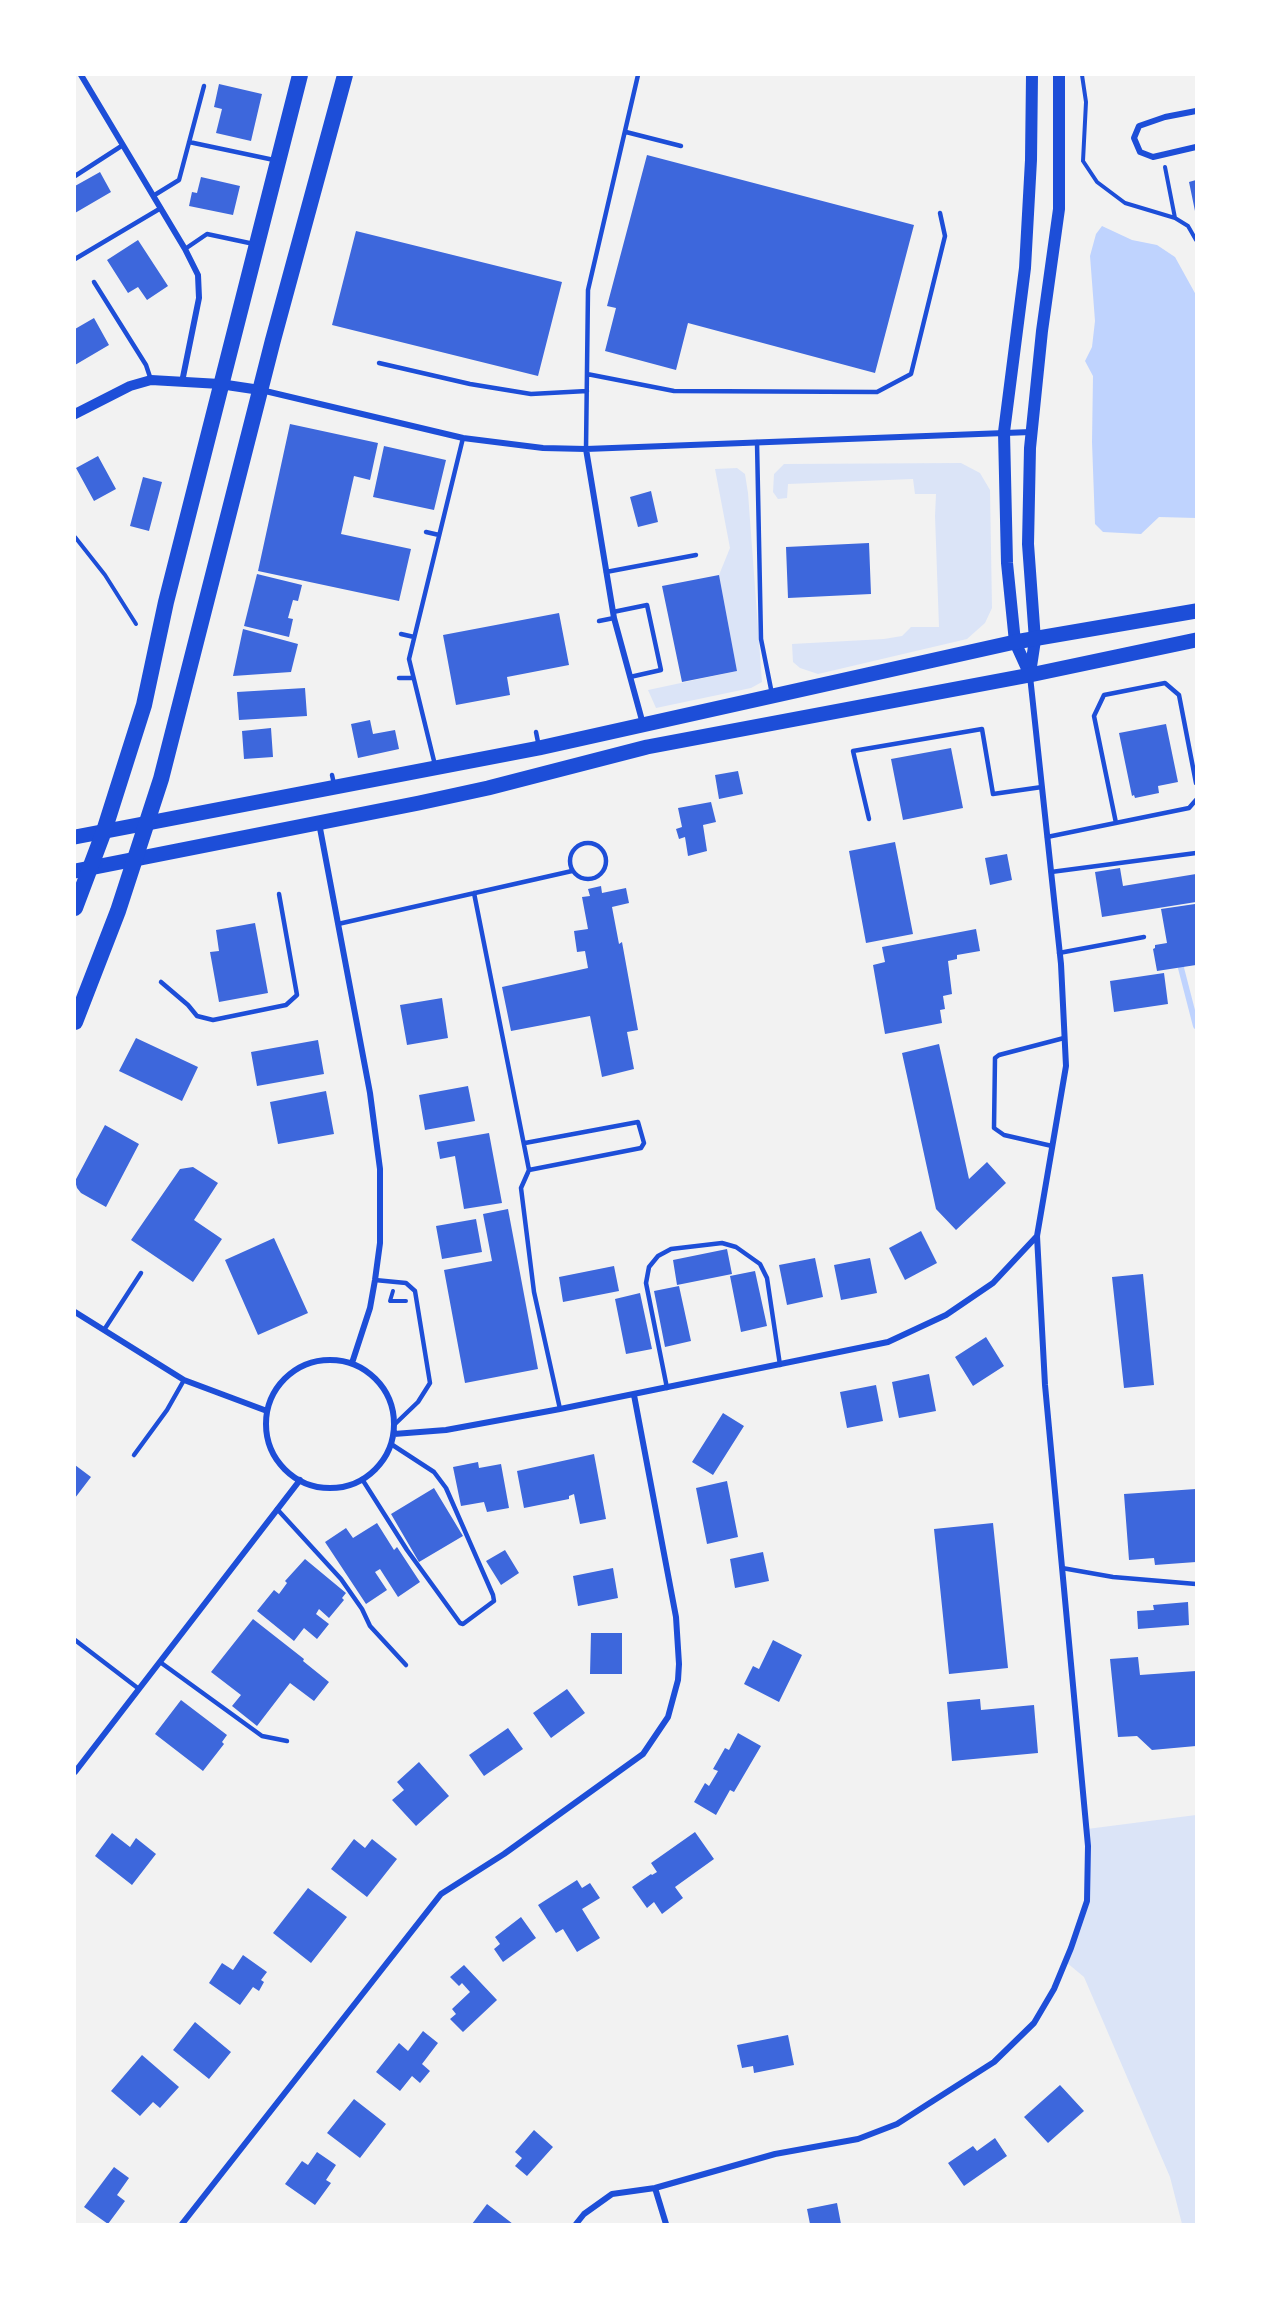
<!DOCTYPE html>
<style>
body{margin:0}
#map{position:relative;width:1271px;height:2299px;overflow:hidden;background:#f2f2f2;font-family:Quicksand,sans-serif}
canvas{display:block}
.frame{position:absolute;inset:0;border:76px solid #fff;pointer-events:none}
</style>
<div id="map">
<canvas width="1271" height="2299"></canvas>
<div class="frame"></div>
</div>
<script>
const context = document.querySelector('canvas').getContext('2d');
context.lineJoin = 'round';
function fill(path, color) { context.fillStyle = color; context.fill(path, 'evenodd'); }
const poly = rows => new Path2D(rows.map(r => 'M' + r).join(''));
function stroke(path, color, width, dash) { context.strokeStyle = color; context.lineWidth = width; context.lineCap = dash ? 'butt' : 'round'; context.setLineDash(dash || []); context.stroke(path); }
fill(poly([
 [961,463,980,473,990,490,992,608,985,623,967,639,818,674,800,668,793,662,792,644,884,639,902,636,911,627,939,627,935,516,936,494,915,494,913,479,788,484,787,498,778,499,773,492,774,474,784,464],
 [737,468,745,474,748,493,762,682,751,688,656,708,648,690,737,671,719,575,730,548,715,469],
 [1196,1815,1196,2224,1182,2224,1170,2177,1084,1977,1066,1962,1087,1901,1087,1829]
]), '#dbe4f7');
fill(poly([
 [1102,226,1132,240,1157,245,1175,257,1196,295,1196,518,1159,517,1141,534,1103,532,1095,524,1092,442,1093,376,1085,361,1092,347,1095,321,1090,256,1096,234]
]), '#bfd3fe');
stroke(poly([
 [1183,959,1181,968,1196,1026]
]), '#bfd3fe', 6);
fill(poly([
 [219,84,262,94,251,141,216,133,222,109,214,107],
 [647,155,914,225,875,373,688,323,676,370,605,351,616,308,607,306],
 [100,172,111,192,75,213,75,186],
 [201,177,240,186,233,215,189,206,192,192,197,193],
 [1196,180,1196,211,1195,211,1189,182],
 [356,231,562,282,538,376,332,325],
 [138,240,168,286,147,300,138,287,128,293,107,260],
 [94,318,109,345,75,365,75,329],
 [290,424,378,443,370,480,354,476,341,534,411,549,399,601,258,571],
 [384,446,446,460,434,510,373,497],
 [98,456,116,489,94,501,76,468],
 [143,477,162,482,149,531,130,526],
 [651,491,658,522,638,527,630,497],
 [869,543,871,594,788,598,786,547],
 [257,574,302,585,298,601,293,600,288,618,293,619,289,637,244,626],
 [719,575,737,671,682,682,662,586],
 [559,613,569,665,507,677,510,695,456,705,443,635],
 [243,629,298,644,291,672,233,676],
 [305,688,307,716,239,720,237,692],
 [370,720,373,734,395,730,399,749,358,758,351,724],
 [1166,724,1178,782,1158,786,1159,793,1135,798,1134,795,1132,796,1119,733],
 [271,728,273,757,244,759,242,731],
 [951,748,963,808,903,820,891,759],
 [738,771,743,794,719,799,715,775],
 [711,802,716,822,703,825,707,851,688,856,685,837,679,839,676,829,682,827,678,808],
 [895,842,913,934,866,943,849,851],
 [1007,854,1012,880,990,885,985,858],
 [1120,868,1123,886,1196,874,1196,902,1102,917,1095,872],
 [601,886,602,893,626,888,629,903,612,907,619,944,622,942,638,1030,627,1032,634,1069,602,1077,590,1016,511,1031,502,987,588,968,585,951,577,952,574,931,588,929,582,897,590,896,588,889],
 [1195,904,1196,965,1157,971,1153,949,1155,948,1155,945,1167,943,1161,909],
 [255,923,268,993,219,1002,210,952,219,951,216,930],
 [976,929,980,951,957,955,957,959,948,961,952,994,943,996,945,1009,940,1010,942,1023,885,1034,873,965,885,962,882,947],
 [1164,973,1168,1004,1114,1012,1110,981],
 [442,998,448,1038,407,1045,400,1005],
 [136,1038,198,1067,182,1101,119,1071],
 [318,1040,324,1074,257,1086,251,1052],
 [939,1044,969,1179,987,1162,1006,1183,956,1230,936,1209,902,1053],
 [468,1086,475,1121,425,1130,419,1095],
 [326,1091,334,1134,278,1144,270,1102],
 [105,1125,139,1144,106,1207,81,1193,77,1188,75,1181],
 [489,1133,502,1203,464,1209,455,1156,440,1159,437,1142],
 [193,1167,218,1183,194,1220,222,1239,193,1282,131,1240,180,1169],
 [508,1209,538,1369,465,1383,444,1270,492,1261,483,1214],
 [476,1219,482,1252,442,1259,436,1226],
 [921,1231,937,1263,905,1280,889,1248],
 [274,1238,308,1313,258,1335,225,1260],
 [727,1249,732,1274,677,1285,673,1260],
 [815,1258,823,1297,787,1305,779,1265],
 [870,1258,877,1293,841,1300,834,1265],
 [614,1266,619,1291,563,1302,559,1277],
 [755,1271,767,1326,741,1332,730,1276],
 [1143,1274,1154,1385,1124,1388,1112,1277],
 [679,1286,691,1341,665,1347,654,1291],
 [640,1293,652,1349,626,1354,615,1299],
 [986,1337,1004,1366,973,1386,955,1357],
 [929,1374,936,1411,899,1418,892,1382],
 [876,1385,883,1421,847,1428,840,1392],
 [723,1413,744,1426,713,1475,692,1462],
 [594,1454,606,1519,580,1524,574,1494,569,1496,569,1499,524,1508,517,1471],
 [478,1462,479,1468,501,1464,509,1508,487,1512,484,1502,461,1506,453,1467],
 [75,1465,91,1477,75,1498],
 [727,1481,738,1537,707,1544,696,1488],
 [434,1488,463,1536,419,1562,391,1514],
 [1196,1489,1196,1562,1155,1565,1154,1558,1129,1560,1124,1494],
 [377,1523,394,1550,397,1547,420,1582,398,1597,380,1569,375,1572,387,1590,366,1604,325,1542,346,1528,353,1538],
 [993,1523,1008,1668,949,1674,934,1529],
 [505,1550,519,1573,501,1585,486,1561],
 [763,1552,769,1581,735,1588,730,1559],
 [305,1559,346,1593,342,1598,344,1600,329,1618,319,1609,316,1614,329,1624,317,1639,304,1628,294,1641,257,1611,274,1590,279,1594,287,1583,285,1581],
 [613,1568,618,1598,578,1606,573,1576],
 [1188,1602,1189,1625,1138,1629,1137,1611,1154,1610,1153,1605],
 [253,1619,304,1659,303,1661,329,1682,314,1701,290,1683,257,1726,232,1706,241,1695,211,1672],
 [591,1633,622,1633,622,1674,590,1674],
 [773,1640,802,1655,779,1702,744,1684,753,1666,759,1669],
 [1138,1657,1140,1675,1196,1671,1196,1746,1152,1750,1137,1736,1118,1737,1110,1659],
 [567,1689,585,1713,551,1738,533,1713],
 [980,1699,981,1710,1034,1705,1038,1753,952,1761,947,1702],
 [181,1700,227,1735,222,1742,224,1744,203,1771,155,1734],
 [508,1728,523,1749,484,1776,469,1755],
 [738,1733,761,1746,734,1792,730,1790,716,1815,694,1802,705,1783,709,1786,718,1771,713,1769,725,1748,729,1750],
 [419,1762,449,1796,416,1826,392,1800,404,1790,397,1782],
 [695,1832,714,1859,675,1887,683,1898,662,1914,654,1902,647,1908,632,1887,651,1874,652,1875,657,1872,651,1863],
 [112,1833,130,1847,136,1838,156,1854,132,1885,95,1856],
 [354,1839,365,1848,372,1839,397,1859,367,1897,331,1869],
 [577,1880,582,1888,590,1883,600,1898,582,1909,600,1938,577,1952,563,1929,556,1933,538,1905],
 [308,1888,347,1917,311,1963,273,1933],
 [521,1917,536,1938,503,1962,494,1949,500,1944,495,1937],
 [243,1955,267,1972,261,1980,264,1982,259,1991,253,1987,240,2005,209,1983,222,1963,233,1970],
 [464,1965,497,2000,463,2032,450,2019,456,2014,452,2009,470,1992,462,1983,459,1986,450,1977],
 [195,2022,231,2052,209,2079,173,2050],
 [423,2031,438,2043,422,2064,430,2071,420,2083,412,2076,400,2091,376,2072,399,2043,408,2051],
 [788,2035,794,2065,754,2073,753,2066,742,2068,737,2045],
 [142,2055,179,2087,160,2108,153,2102,140,2116,111,2091],
 [1060,2085,1084,2111,1048,2143,1024,2117],
 [354,2099,386,2124,360,2158,327,2133],
 [534,2130,553,2147,527,2176,515,2166,522,2158,515,2152],
 [995,2138,1007,2156,964,2186,948,2163,973,2146,977,2151],
 [317,2152,336,2165,326,2180,331,2183,315,2205,285,2184,302,2161,308,2165],
 [114,2167,129,2178,117,2195,125,2201,108,2224,84,2207],
 [837,2203,841,2224,810,2224,807,2209],
 [487,2204,513,2224,472,2224]
]), '#3d67dc');
stroke(poly([
 [1082,75,1086,102,1083,161,1097,182,1125,203,1175,218,1188,226,1196,240],
 [1165,167,1175,218],
 [75,537,105,575,136,624],
 [393,1291,390,1301,406,1301]
]), '#1d4ed8', 4);
stroke(poly([
 [626,132,681,146],
 [189,142,274,160],
 [75,176,123,145],
 [153,196,179,180,204,86],
 [185,249,207,234,254,244],
 [75,259,161,208],
 [94,282,146,365,151,380],
 [379,363,470,384,531,394,587,391],
 [587,374,674,391,877,392,911,374,945,236,940,213],
 [757,442,761,639,772,694],
 [586,449,588,290,638,75],
 [426,532,439,535],
 [606,572,696,555],
 [613,612,647,605,661,670,630,677],
 [599,621,614,618],
 [401,634,414,637],
 [399,678,413,678],
 [536,732,539,747],
 [435,765,409,659,463,438],
 [332,775,334,784],
 [869,819,853,751,982,729,993,794,1042,787],
 [1116,823,1094,716,1104,695,1165,683,1179,695,1196,783],
 [1047,837,1189,808,1196,800],
 '570 861a18 18 0 1 1 36 0a18 18 0 1 1-36 0Z',
 [1051,872,1196,853],
 [474,893,529,1170,641,1148,644,1143,638,1122,525,1143],
 [338,924,572,871],
 [1059,953,1144,937],
 [161,982,188,1005,197,1016,213,1020,286,1005,297,995,279,894],
 [1052,1146,1004,1135,994,1128,995,1058,999,1055,1064,1038],
 [529,1170,521,1188,534,1292,560,1409],
 [375,1280,406,1283,415,1291,430,1383,418,1402,394,1425],
 [104,1330,141,1273],
 [667,1388,646,1283,649,1267,658,1256,671,1249,722,1243,736,1247,760,1264,767,1278,780,1365],
 [134,1455,167,1410,184,1380],
 [362,1479,407,1550,460,1623,463,1624,494,1601,493,1595,446,1488,434,1472,391,1444],
 [277,1509,341,1579,362,1609,370,1626,406,1665],
 [1062,1568,1113,1577,1196,1584],
 [75,1640,139,1689],
 [160,1662,262,1736,287,1741]
]), '#1d4ed8', 4.5);
stroke(poly([
 [81,75,185,249,198,275,199,298,182,382],
 [1196,111,1165,117,1139,126,1134,138,1140,152,1153,157,1196,147],
 [261,390,463,438,543,448,586,449,1031,432],
 [586,449,614,618,643,724],
 [319,823,370,1093,380,1169,380,1243,375,1280,370,1308,352,1363],
 [75,1312,184,1380,267,1411],
 '266 1424a64 64 0 1 1 128 0a64 64 0 1 1-128 0Z',
 [394,1434,446,1430,560,1409,888,1342,946,1315,993,1283,1037,1236],
 [75,1772,300,1480],
 [655,2188,666,2224],
 [182,2224,441,1894,504,1854,643,1754,668,1717,678,1680,679,1664,676,1617,634,1395],
 [576,2224,584,2214,612,2194,655,2188,775,2154,858,2139,897,2124,925,2106,994,2062,1034,2023,1054,1989,1071,1948,1087,1901,1088,1846,1045,1385,1037,1236,1066,1066,1061,964,1030,676]
]), '#1d4ed8', 6);
stroke(poly([
 [75,414,130,386,151,380,220,384,260,390]
]), '#1d4ed8', 10);
stroke(poly([
 [1030,673,1035,640,1028,544,1030,448,1042,331,1059,209,1059,75],
 [1030,675,1015,642,1007,563,1004,432,1025,268,1031,160,1032,75]
]), '#1d4ed8', 12);
stroke(poly([
 [75,837,539,748,1015,642,1196,611],
 [75,871,419,803,488,788,647,747,1030,675,1196,640]
]), '#1d4ed8', 15);
stroke(poly([
 [75,908,104,831,144,705,166,602,300,75],
 [75,1022,118,911,161,779,273,340,345,75]
]), '#1d4ed8', 16);
</script>
